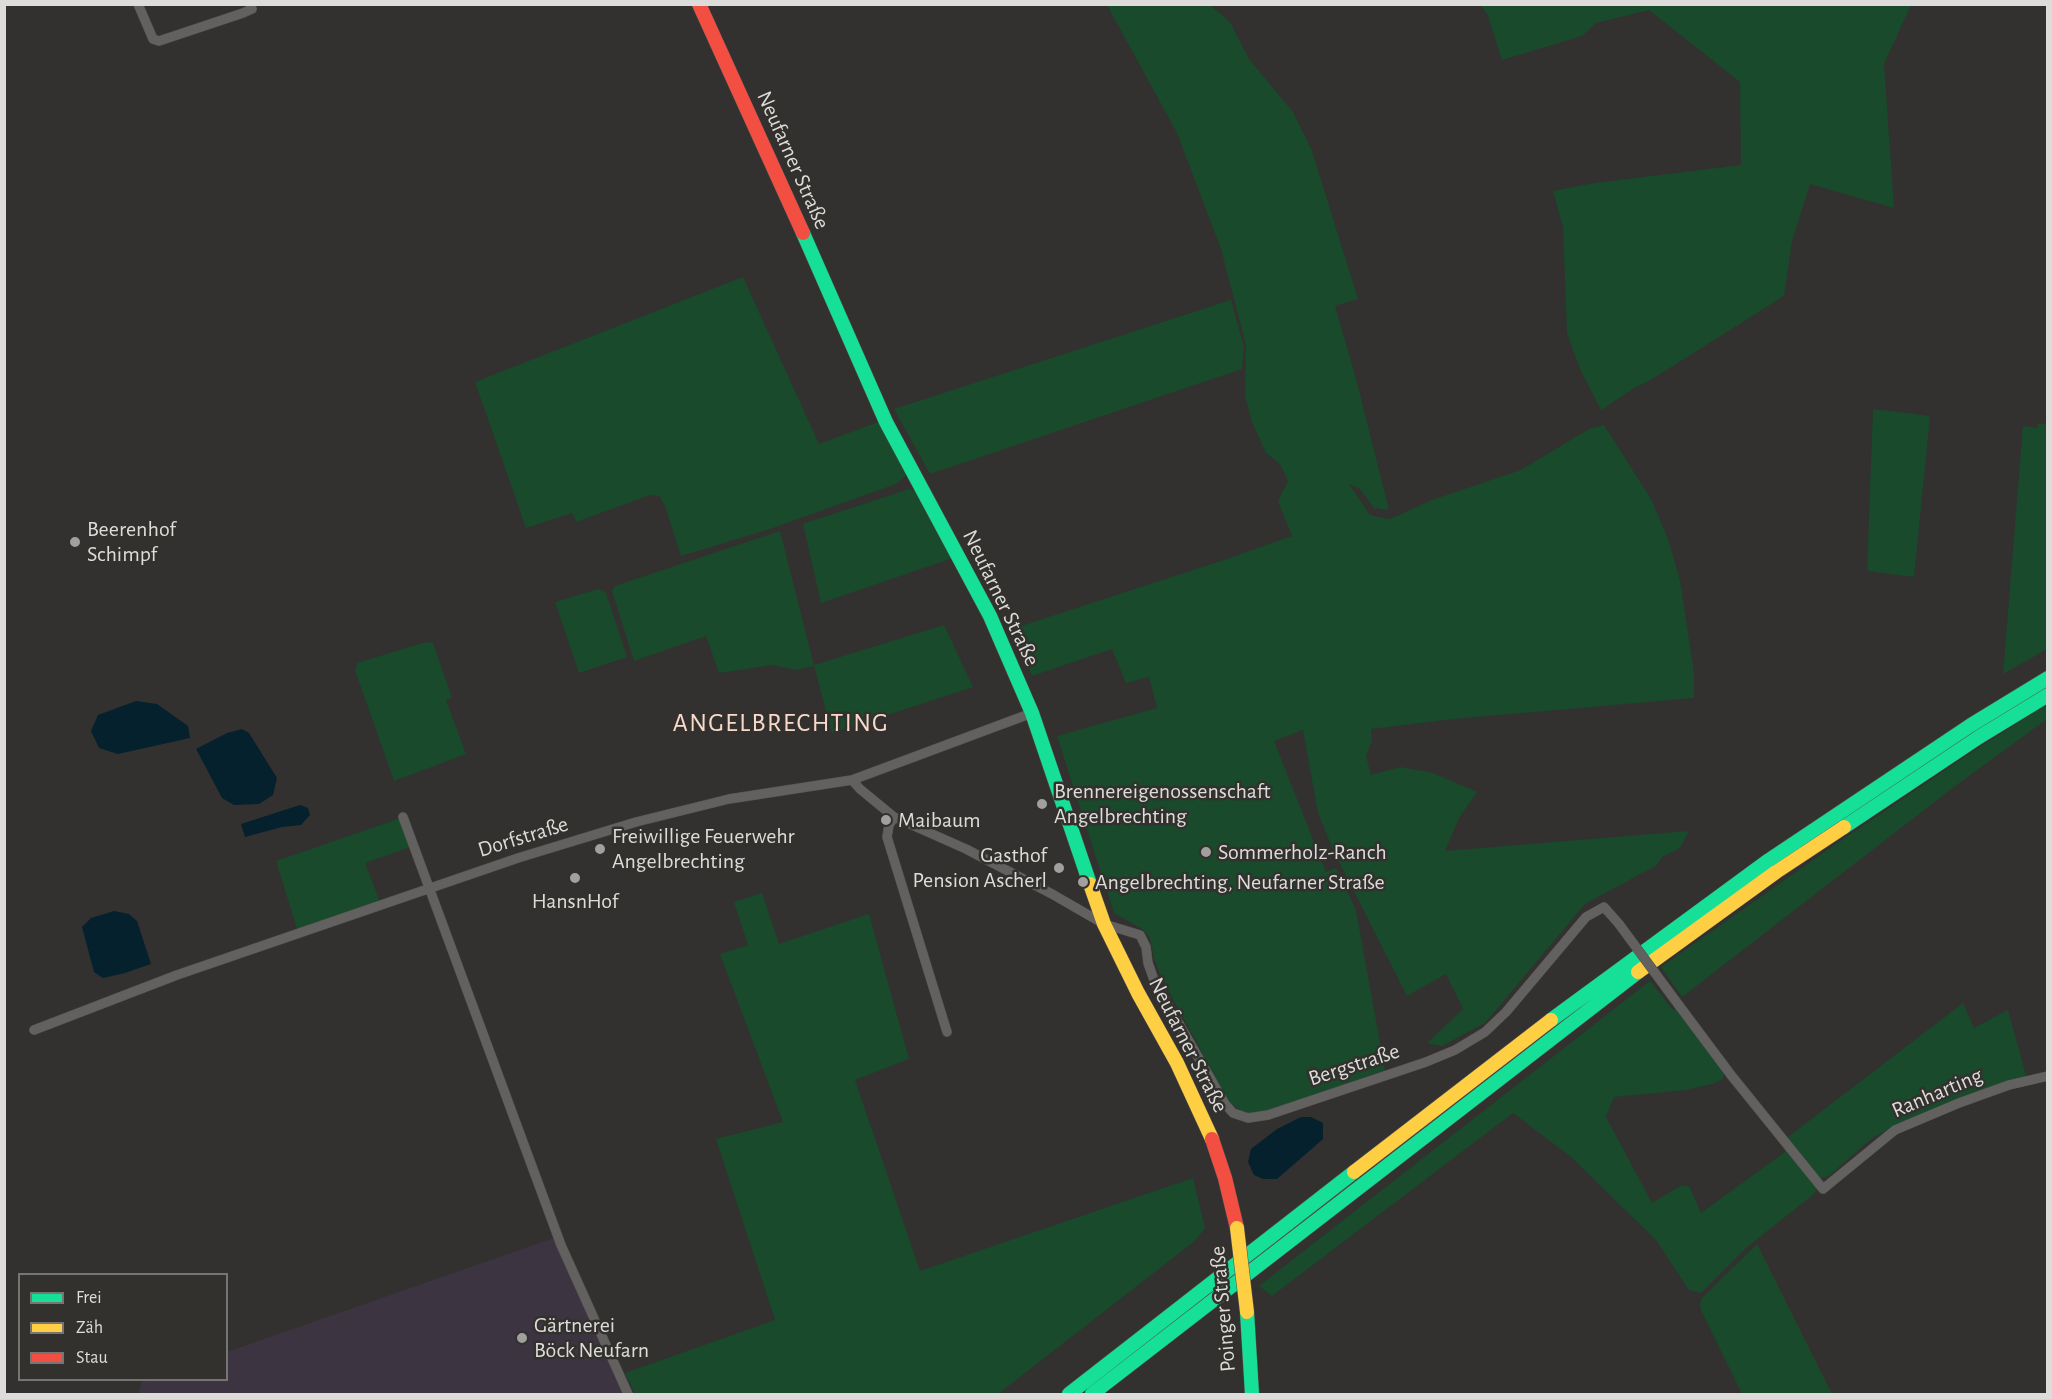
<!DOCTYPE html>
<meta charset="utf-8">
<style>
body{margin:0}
#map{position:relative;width:2052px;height:1399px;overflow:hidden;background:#32312f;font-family:"Alegreya Sans",sans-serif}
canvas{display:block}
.frame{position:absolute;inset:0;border:6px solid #dddcda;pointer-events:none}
.legend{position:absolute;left:18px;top:1273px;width:210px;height:108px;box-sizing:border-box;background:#33312e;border:2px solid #777573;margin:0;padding:8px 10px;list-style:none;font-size:18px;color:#dddcda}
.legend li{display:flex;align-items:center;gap:12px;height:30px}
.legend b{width:30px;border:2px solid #777573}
</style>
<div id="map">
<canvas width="2052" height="1399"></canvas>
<div class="frame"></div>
<ul class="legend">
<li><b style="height:8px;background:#16e098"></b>Frei</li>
<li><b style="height:8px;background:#ffcf43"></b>Zäh</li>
<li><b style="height:8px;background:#f24e42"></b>Stau</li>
</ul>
</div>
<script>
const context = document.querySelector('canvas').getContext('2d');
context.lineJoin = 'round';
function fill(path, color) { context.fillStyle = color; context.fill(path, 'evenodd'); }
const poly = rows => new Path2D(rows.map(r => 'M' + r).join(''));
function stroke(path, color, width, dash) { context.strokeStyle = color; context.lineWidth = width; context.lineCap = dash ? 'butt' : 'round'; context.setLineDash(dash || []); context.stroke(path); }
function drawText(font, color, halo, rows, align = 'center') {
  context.font = font + ' "Alegreya Sans",sans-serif'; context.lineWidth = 5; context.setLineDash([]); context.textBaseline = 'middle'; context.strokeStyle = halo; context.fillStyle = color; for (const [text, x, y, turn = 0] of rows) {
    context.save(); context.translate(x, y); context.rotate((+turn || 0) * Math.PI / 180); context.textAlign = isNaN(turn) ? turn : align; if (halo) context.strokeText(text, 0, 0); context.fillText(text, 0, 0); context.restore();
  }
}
fill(poly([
 [554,1238,624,1394,139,1394,141,1382,148,1380,226,1380,227,1352]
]), '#3d3441');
fill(poly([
 [1107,5,1210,5,1230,22,1249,59,1293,112,1312,151,1358,299,1335,306,1355,375,1389,510,1374,508,1359,488,1349,484,1370,515,1388,519,1395,517,1432,500,1521,470,1589,429,1604,425,1651,499,1668,539,1680,580,1694,673,1694,698,1453,719,1371,729,1372,741,1366,756,1371,775,1400,767,1433,773,1477,792,1459,818,1445,851,1689,831,1680,848,1662,857,1657,865,1585,904,1485,1023,1442,1046,1427,1043,1463,1009,1446,974,1407,996,1334,852,1318,813,1303,730,1274,741,1326,872,1336,868,1356,910,1385,1070,1261,1114,1250,1114,1241,1111,1229,1102,1161,977,1154,958,1150,938,1142,929,1114,913,1057,736,1157,708,1149,677,1126,683,1112,649,1032,676,1012,629,1224,560,1292,536,1278,501,1288,481,1280,464,1266,453,1252,422,1245,396,1246,345,1221,249,1177,133],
 [1481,5,1911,5,1884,64,1894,208,1810,184,1792,241,1784,296,1649,381,1636,387,1601,410,1580,369,1567,333,1563,227,1553,191,1595,183,1741,165,1740,82,1649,10,1596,23,1582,36,1502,60,1488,16],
 [743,277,819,444,881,421,909,473,896,484,770,529,681,556,665,506,659,496,650,495,576,522,572,513,526,528,475,382],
 [1231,300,1244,347,1242,369,930,474,894,409],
 [1873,409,1930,416,1914,577,1867,571],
 [2038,423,2048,424,2047,649,2003,674,2023,426,2037,428],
 [909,489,920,492,956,557,821,603,803,524],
 [780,531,814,665,944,625,973,687,832,733,814,666,797,670,772,665,719,673,706,636,634,661,612,591,615,586],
 [598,589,606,593,627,657,579,673,555,602],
 [426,642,433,643,452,698,446,700,466,754,394,781,355,670,357,663],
 [2047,704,2047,719,1954,787,1682,997,1661,967,1833,846,1969,754],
 [401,818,410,847,365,863,380,902,297,929,276,861],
 [762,893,779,944,869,914,909,1059,855,1080,920,1271,1193,1178,1205,1228,1196,1240,998,1394,635,1394,625,1373,775,1320,716,1139,783,1122,720,954,748,945,734,902],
 [1650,981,1673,1010,1677,1008,1725,1070,1723,1079,1712,1084,1686,1090,1614,1097,1606,1117,1652,1203,1680,1186,1689,1186,1701,1213,1785,1152,1784,1146,1818,1187,1814,1194,1747,1247,1701,1293,1689,1290,1656,1240,1571,1157,1513,1113,1272,1296,1259,1286],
 [1963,1003,1974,1028,2008,1010,2027,1079,1894,1126,1872,1138,1829,1176,1818,1179,1807,1167,1788,1137],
 [1757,1244,1832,1394,1742,1394,1701,1310,1700,1304,1702,1298]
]), '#184a2b');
fill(poly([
 [136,701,157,704,188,726,190,738,118,754,99,748,91,731,98,715],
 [242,729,249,733,277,778,273,795,259,804,234,805,222,798,196,749,227,733],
 [300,805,308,808,310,815,301,825,282,827,245,837,241,824],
 [114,911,129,914,137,921,151,964,125,973,103,978,94,972,82,927,91,918],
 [1301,1117,1311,1117,1323,1123,1323,1139,1277,1179,1263,1179,1254,1175,1248,1162,1251,1149,1277,1129]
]), '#05212e');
const street = poly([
 [138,4,153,39,159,41,243,13,252,9,250,4],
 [852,780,860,789,894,817,966,849,1052,894,1104,924,1140,935,1146,947,1148,963,1154,980,1225,1104,1233,1113,1248,1118,1268,1115,1426,1062,1455,1050,1485,1032,1506,1012,1586,917,1604,907,1619,924],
 [403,817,561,1245,628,1394],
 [894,817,889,825,887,837,947,1032],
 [1672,996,1731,1075,1823,1189,1895,1130,1959,1103,2009,1085,2048,1076],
 [34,1030,177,975,518,858,636,822,729,799,852,780,1032,713]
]);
const fast = poly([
 [803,233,886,422,990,616,1032,713,1090,884],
 [1844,827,1979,737,2048,695],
 [1551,1020,1769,860,1971,725,2048,678],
 [1247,1312,1252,1394],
 [1069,1394,1354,1172],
 [1092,1394,1638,972]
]);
const slow = poly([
 [1090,884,1104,924,1138,993,1177,1063,1212,1139],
 [1638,972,1776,872,1844,827],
 [1354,1172,1551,1020]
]);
const jam = poly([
 [699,4,803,233],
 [1212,1139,1225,1178,1237,1228]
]);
stroke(street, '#51504e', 10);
stroke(fast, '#51504e', 15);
stroke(slow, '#51504e', 15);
stroke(jam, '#51504e', 15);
stroke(street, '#626160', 9);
stroke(fast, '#16e098', 14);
stroke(slow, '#ffcf43', 14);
stroke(jam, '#f24e42', 14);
const streetBridge = poly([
 [1619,924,1672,996]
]);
const slowBridge = poly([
 [1237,1228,1247,1312]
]);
stroke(streetBridge, '#51504e', 10, []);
stroke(slowBridge, '#51504e', 15, []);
stroke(streetBridge, '#626160', 9);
stroke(slowBridge, '#ffcf43', 14);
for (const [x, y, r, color] of [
 [75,542,6,"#a1a09e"],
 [1042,804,6,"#a1a09e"],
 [886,820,6,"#a1a09e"],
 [600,849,6,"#a1a09e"],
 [1206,852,6,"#a1a09e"],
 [1059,868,6,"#a1a09e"],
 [575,878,6,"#a1a09e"],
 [1083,882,6,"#a1a09e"],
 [522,1338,6,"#a1a09e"]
]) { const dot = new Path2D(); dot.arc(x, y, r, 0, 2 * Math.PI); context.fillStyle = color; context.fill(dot); stroke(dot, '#33312e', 2); }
drawText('22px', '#dddcda', '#33312e', [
 ["Neufarner Straße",793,160,66],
 ["Neufarner Straße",1001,598,64],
 ["Dorfstraße",523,837,-17],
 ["Neufarner Straße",1188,1045,63],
 ["Bergstraße",1354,1065,-18],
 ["Ranharting",1937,1093,-23],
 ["Poinger Straße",1223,1309,-95]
]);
drawText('22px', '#dddcda', '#33312e', [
 ["Beerenhof",87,529],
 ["Schimpf",87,554],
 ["Brennereigenossenschaft",1054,791],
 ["Angelbrechting",1054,816],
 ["Maibaum",898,820],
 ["Freiwillige Feuerwehr",612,836],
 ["Angelbrechting",612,861],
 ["Sommerholz-Ranch",1218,852],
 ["Gasthof",1047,855,"right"],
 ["Pension Ascherl",1047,880,"right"],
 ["Angelbrechting, Neufarner Straße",1095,882],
 ["HansnHof",575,901,"center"],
 ["Gärtnerei",534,1325],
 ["Böck Neufarn",534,1350]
], 'left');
context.letterSpacing = '1.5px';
drawText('26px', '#fad9cd', '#33312e', [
 ["ANGELBRECHTING",781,723]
]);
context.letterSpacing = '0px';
</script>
